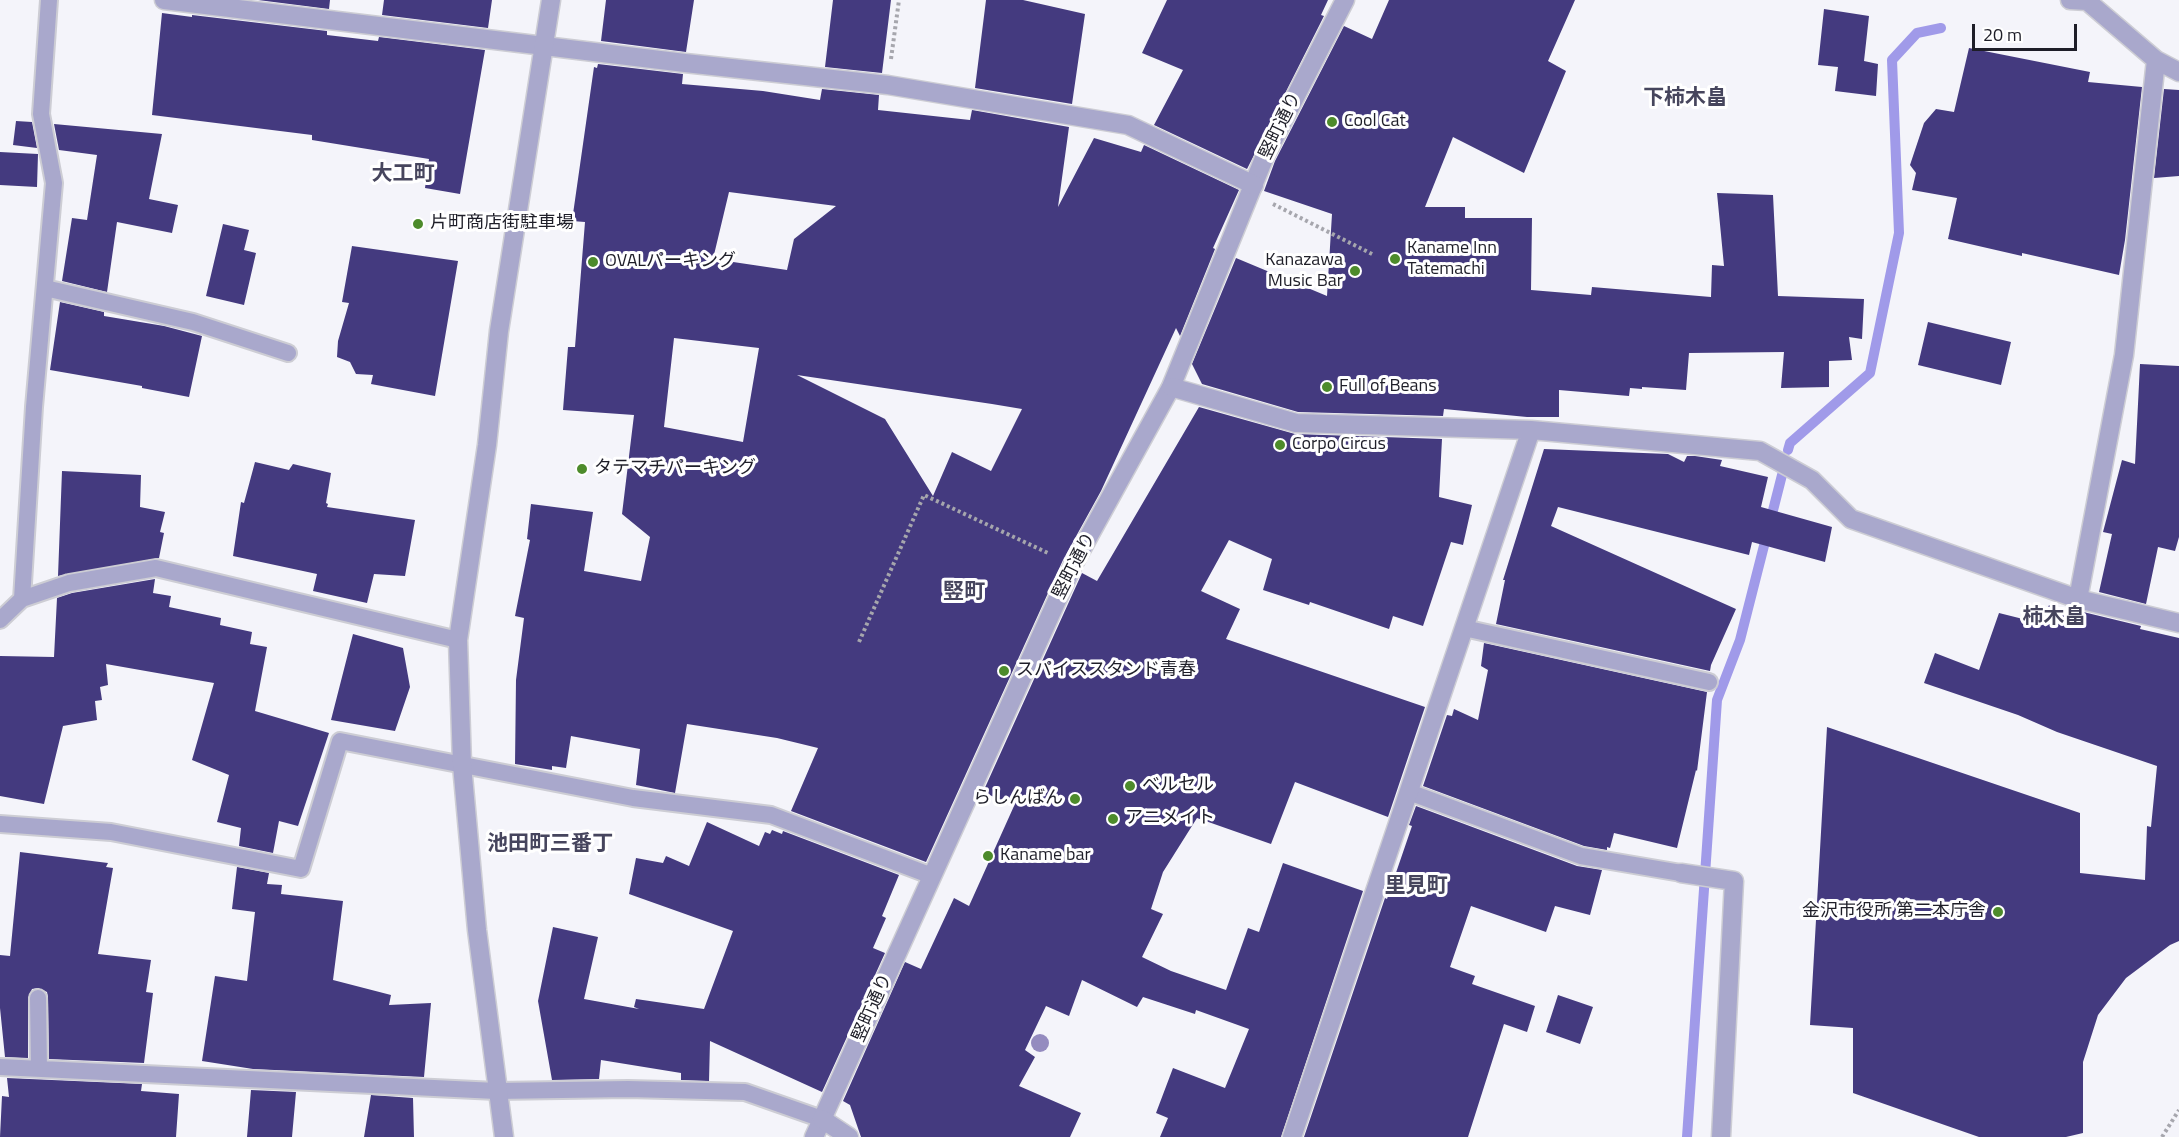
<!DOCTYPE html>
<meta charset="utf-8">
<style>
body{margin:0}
#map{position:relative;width:2179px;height:1137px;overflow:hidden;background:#f4f4fa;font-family:"Titillium Web",sans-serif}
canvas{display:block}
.scale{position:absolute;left:1972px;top:24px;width:105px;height:27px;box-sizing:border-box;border:3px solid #1e1e28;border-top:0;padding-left:8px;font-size:18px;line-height:21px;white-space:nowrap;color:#1e1e28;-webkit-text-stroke:4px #fff;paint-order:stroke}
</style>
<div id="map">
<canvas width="2179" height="1137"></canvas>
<div class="scale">20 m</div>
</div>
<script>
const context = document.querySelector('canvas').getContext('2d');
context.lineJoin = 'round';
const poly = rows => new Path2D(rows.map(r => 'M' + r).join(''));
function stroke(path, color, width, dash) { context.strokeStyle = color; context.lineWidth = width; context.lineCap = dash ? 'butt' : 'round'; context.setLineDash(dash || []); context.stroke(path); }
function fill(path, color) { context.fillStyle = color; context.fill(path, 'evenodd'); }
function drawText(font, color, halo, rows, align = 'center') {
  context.font = font + ' "Titillium Web","Noto Sans JP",sans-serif'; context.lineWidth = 6; context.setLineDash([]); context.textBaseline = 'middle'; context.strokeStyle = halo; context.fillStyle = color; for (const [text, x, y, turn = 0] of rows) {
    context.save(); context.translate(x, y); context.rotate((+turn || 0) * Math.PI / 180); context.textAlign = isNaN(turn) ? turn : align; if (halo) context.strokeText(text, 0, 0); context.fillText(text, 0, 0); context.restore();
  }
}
stroke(poly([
 [1788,450,1790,443,1870,373,1899,233,1892,60,1917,33,1941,28],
 [1687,1137,1717,700,1740,640,1782,475]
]), '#a09ae9', 10);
fill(poly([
 [258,0,330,0,329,9],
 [384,0,492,0,488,28,382,15],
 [606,0,694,0,686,52,601,41],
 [833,0,891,0,882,73,825,67],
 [986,0,1023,0,1085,14,1072,104,975,88],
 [1167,0,1328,0,1321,15,1324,16,1247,169,1154,125,1183,70,1142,53],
 [1389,0,1575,0,1548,61,1566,71,1524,173,1453,137,1425,207,1465,207,1465,218,1532,218,1531,290,1591,295,1592,287,1711,297,1712,265,1724,266,1717,193,1773,195,1778,296,1864,299,1862,339,1849,337,1852,360,1829,361,1829,387,1781,388,1784,352,1689,353,1686,390,1642,387,1642,389,1630,388,1629,396,1559,390,1559,417,1527,417,1444,409,1443,416,1298,412,1202,384,1192,364,1236,258,1327,296,1332,214,1264,191,1275,161,1344,26,1372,39],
 [1824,9,1869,16,1864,61,1878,64,1876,96,1835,91,1838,67,1818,65],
 [162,13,192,17,192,15,327,31,327,35,378,41,379,37,485,50,460,194,425,188,429,159,312,140,312,135,152,115],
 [1969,48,2090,72,2088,82,2142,87,2125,240,2119,275,2022,253,2022,256,1948,239,1957,198,1912,190,1916,173,1910,165,1924,123,1936,109,1954,112],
 [598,64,683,74,682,84,763,91,820,100,822,89,879,95,878,110,970,120,972,110,1069,127,1058,207,1094,138,1141,152,1144,145,1239,190,1213,248,1215,249,1180,336,1176,328,1101,491,1063,560,926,862,791,811,818,748,777,738,687,724,675,793,636,785,640,749,571,736,566,768,552,766,552,770,515,764,516,680,524,618,515,616,530,540,527,539,531,504,593,512,584,571,641,581,650,537,622,514,634,415,563,410,568,347,575,347,585,222,572,221,594,67,597,68],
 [729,192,836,206,794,239,787,270,713,259],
 [674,338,759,348,743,442,664,427],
 [797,375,992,404,1022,409,991,471,952,452,933,496,885,419],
 [2164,89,2179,90,2179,176,2154,178],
 [16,121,32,122,37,148,13,145],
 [54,124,162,134,149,199,178,205,172,233,117,222,107,292,62,281,72,218,87,220,97,155,59,150],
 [0,152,38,154,37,187,0,185],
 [223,224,249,230,244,250,256,253,244,305,206,296],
 [352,246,458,261,435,396,371,384,373,375,356,374,350,362,337,357,338,341,349,303,342,302],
 [60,302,104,312,104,316,164,326,202,336,189,397,142,388,142,386,50,370],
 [1928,322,2011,342,2001,385,1918,365],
 [2140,364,2179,366,2179,537,2175,551,2158,547,2146,604,2099,592,2112,534,2103,532,2122,460,2135,464],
 [1199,407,1295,434,1442,439,1439,497,1472,505,1463,545,1451,542,1423,626,1393,616,1389,629,1310,602,1309,605,1263,590,1272,559,1229,540,1201,591,1240,609,1226,639,1425,707,1388,817,1295,782,1271,844,1197,818,1163,872,1151,909,1163,914,1142,957,1171,971,1226,990,1248,928,1259,932,1283,863,1363,891,1281,1137,1160,1137,1168,1118,1156,1113,1173,1068,1225,1088,1249,1029,1196,1010,1195,1014,1143,997,1137,1007,1082,980,1069,1016,1046,1006,1025,1050,1035,1057,1019,1086,1081,1113,1070,1137,861,1137,850,1105,843,1101,905,962,921,969,954,898,969,906,1014,806,983,792,1082,573,1097,581],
 [1544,449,1668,454,1684,462,1687,456,1695,456,1722,460,1720,466,1768,477,1761,507,1832,527,1825,562,1752,542,1749,555,1558,507,1551,526,1736,609,1711,665,1710,671,1496,624,1505,580,1503,580],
 [255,462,289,470,293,464,331,473,326,503,328,504,327,507,415,520,405,576,374,574,367,603,313,591,317,574,233,556,241,502,244,503],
 [62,471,141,475,140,507,165,512,160,532,164,533,159,558,58,576],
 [155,579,153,593,171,596,169,607,221,618,220,625,252,632,250,644,267,647,255,711,329,733,298,826,279,821,273,853,239,846,241,828,217,822,229,775,192,760,214,683,106,664,108,685,100,687,102,700,95,701,97,720,63,726,44,804,0,796,0,656,54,657,57,598,72,593],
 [2049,605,2073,614,2075,610,2141,626,2140,629,2179,638,2179,941,2170,945,2126,978,2098,1015,2083,1062,2083,1133,2066,1137,1979,1137,1853,1093,1853,1028,1810,1025,1827,727,2080,813,2080,873,2145,880,2147,826,2151,827,2157,766,2057,732,2018,715,1924,683,1935,653,1979,670,1999,613,2043,624],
 [353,634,403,648,410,687,395,731,331,720],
 [1484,643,1707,692,1697,771,1696,770,1677,848,1614,833,1610,848,1607,847,1607,850,1584,846,1423,786,1447,715,1452,716,1454,709,1478,720,1488,670,1481,666],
 [1416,806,1577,866,1602,870,1590,915,1555,906,1546,932,1471,906,1450,967,1475,976,1472,984,1535,1006,1527,1032,1504,1024,1468,1137,1304,1137,1385,898,1387,899,1412,826,1409,825],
 [707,822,759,846,765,832,770,834,772,830,782,834,783,831,899,875,882,916,886,918,873,948,885,953,822,1092,710,1041,709,1081,681,1080,681,1073,601,1060,599,1079,552,1080,538,1001,553,927,598,937,584,999,639,1009,634,1007,636,999,704,1009,733,931,629,894,636,858,663,863,666,856,689,866],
 [20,852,108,863,106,867,113,868,98,954,151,960,146,992,153,993,144,1063,49,1059,48,997,47,992,38,988,32,989,28,998,28,1058,5,1057,0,1008,0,955,10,956],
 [237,867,269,873,267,884,282,885,281,894,343,901,333,980,391,995,389,1005,431,1003,424,1077,253,1069,202,1061,215,976,247,981,255,912,232,909],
 [1558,995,1593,1007,1580,1044,1546,1032],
 [7,1078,142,1084,141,1091,179,1094,176,1137,0,1137,2,1096,9,1097],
 [251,1090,296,1092,292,1137,247,1137],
 [371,1095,413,1098,414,1137,364,1137]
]), '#443a7f');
const service = poly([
 [45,288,193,322,288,353],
 [22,599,34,407,54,183,41,114,49,0],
 [0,620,22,599,69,583,156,568,458,640],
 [1464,628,1709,682],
 [1409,792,1581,856,1681,873],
 [0,824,111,832,301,869,340,741,633,798,771,815,932,876],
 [38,998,39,1069],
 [0,1067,496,1091,628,1089,745,1092,822,1119]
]);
const pedestrian = poly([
 [814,1137,1073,565,1171,387,1265,156,1345,0]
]);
const minor = poly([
 [164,0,685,63,888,85,1128,125,1254,185],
 [2070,0,2087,1,2156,60,2179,72],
 [1171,387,1296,423,1531,430,1760,451,1812,480,1851,519,2078,599,2179,623],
 [2078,599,2124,355,2156,60],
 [1681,873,1734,881,1721,1137],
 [822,1119,849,1137],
 [1292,1137,1531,430]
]);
const tertiary = poly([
 [504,1137,477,930,462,765,458,640,487,445,499,331,551,0]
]);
stroke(service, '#cdcdd4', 20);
stroke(pedestrian, '#cdcdd4', 21);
stroke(minor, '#cdcdd4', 21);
stroke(tertiary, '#cdcdd4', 21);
stroke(poly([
 [891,59,899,0],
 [1273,204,1374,255],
 [859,642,924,495,1048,553],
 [2162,1137,2179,1110]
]), '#a6a6ad', 4, [3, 3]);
stroke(service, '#a9a8cc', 16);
stroke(pedestrian, '#a9a8cc', 18);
stroke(minor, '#a9a8cc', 18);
stroke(tertiary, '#a9a8cc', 18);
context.fillStyle = '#948bbf';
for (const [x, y] of [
 [1040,1043]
]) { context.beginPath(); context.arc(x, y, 9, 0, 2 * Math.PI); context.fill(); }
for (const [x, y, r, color] of [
 [1332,122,6,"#4d8b2b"],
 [418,224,6,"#4d8b2b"],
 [1395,259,6,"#4d8b2b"],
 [593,262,6,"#4d8b2b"],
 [1355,271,6,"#4d8b2b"],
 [1327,387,6,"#4d8b2b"],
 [1280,445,6,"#4d8b2b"],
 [582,469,6,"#4d8b2b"],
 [1004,671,6,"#4d8b2b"],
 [1130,786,6,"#4d8b2b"],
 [1075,799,6,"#4d8b2b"],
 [1113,819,6,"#4d8b2b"],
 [988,856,6,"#4d8b2b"],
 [1998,912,6,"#4d8b2b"]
]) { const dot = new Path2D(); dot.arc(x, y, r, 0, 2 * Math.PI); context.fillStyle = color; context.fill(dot); stroke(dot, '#fff', 2); }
drawText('18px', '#1e1e28', '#fff', [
 ["Cool Cat",1344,122],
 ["片町商店街駐車場",430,224],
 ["Kaname Inn",1407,249],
 ["Tatemachi",1407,270],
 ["Kanazawa",1343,261,"right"],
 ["Music Bar",1343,282,"right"],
 ["OVALパーキング",605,262],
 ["Full of Beans",1339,387],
 ["Corpo Circus",1292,445],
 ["タテマチパーキング",594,469],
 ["スパイススタンド青春",1016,671],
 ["ベルセル",1142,786],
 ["らしんばん",1063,799,"right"],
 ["アニメイト",1125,819],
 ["Kaname bar",1000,856],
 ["金沢市役所 第二本庁舎",1986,912,"right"]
], 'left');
drawText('18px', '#1e1e28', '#fff', [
 ["竪町通り",1281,126,-64],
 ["竪町通り",1075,566,-63],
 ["竪町通り",873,1008,-66]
]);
drawText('bold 21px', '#46455d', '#fff', [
 ["下柿木畠",1685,99],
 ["大工町",403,175],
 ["竪町",964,593],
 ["柿木畠",2054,618],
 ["池田町三番丁",550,845],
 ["里見町",1416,887]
]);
</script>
